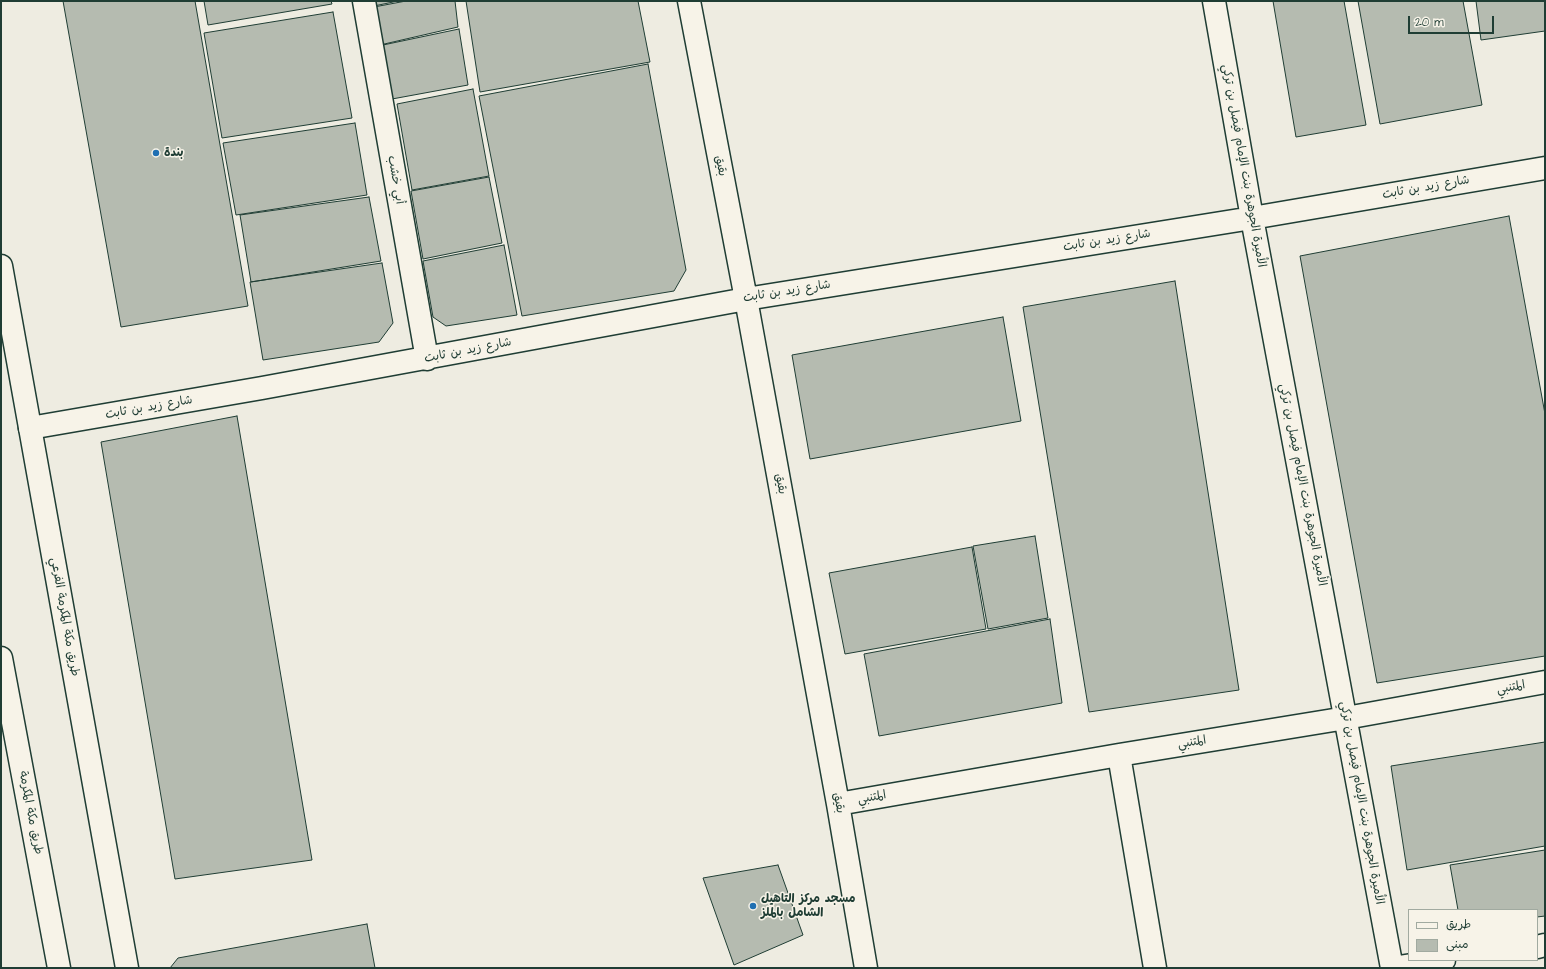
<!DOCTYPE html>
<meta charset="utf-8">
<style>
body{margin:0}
#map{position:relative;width:1546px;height:969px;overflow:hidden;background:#eeece1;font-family:"Architects Daughter","Playpen Sans Arabic",sans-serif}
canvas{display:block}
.frame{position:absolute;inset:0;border:2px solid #1f3d34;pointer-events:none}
.legend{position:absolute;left:1408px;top:909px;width:130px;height:52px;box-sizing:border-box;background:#f7f3e8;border:1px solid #a1aaa0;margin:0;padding:5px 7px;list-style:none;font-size:12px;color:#1f3d34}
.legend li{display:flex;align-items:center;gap:8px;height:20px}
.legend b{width:20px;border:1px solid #a1aaa0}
.scale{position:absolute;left:1408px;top:16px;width:86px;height:18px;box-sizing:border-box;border:2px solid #1f3d34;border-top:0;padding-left:5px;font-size:12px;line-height:14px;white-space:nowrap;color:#1f3d34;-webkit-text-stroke:3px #f7f3e8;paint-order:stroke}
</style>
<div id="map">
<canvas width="1546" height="969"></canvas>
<div class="frame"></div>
<ul class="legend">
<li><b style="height:5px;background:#f7f3e8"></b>طريق</li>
<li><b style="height:11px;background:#b5bbb0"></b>مبنى</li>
</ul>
<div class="scale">20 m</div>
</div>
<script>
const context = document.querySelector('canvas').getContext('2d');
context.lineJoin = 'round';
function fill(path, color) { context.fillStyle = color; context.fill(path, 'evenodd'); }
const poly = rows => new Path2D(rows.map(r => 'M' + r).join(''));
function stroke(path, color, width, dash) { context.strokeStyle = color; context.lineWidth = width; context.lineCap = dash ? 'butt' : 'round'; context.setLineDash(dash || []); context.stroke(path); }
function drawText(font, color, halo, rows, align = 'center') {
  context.font = font + ' "Architects Daughter","Playpen Sans Arabic",sans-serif'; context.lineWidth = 3; context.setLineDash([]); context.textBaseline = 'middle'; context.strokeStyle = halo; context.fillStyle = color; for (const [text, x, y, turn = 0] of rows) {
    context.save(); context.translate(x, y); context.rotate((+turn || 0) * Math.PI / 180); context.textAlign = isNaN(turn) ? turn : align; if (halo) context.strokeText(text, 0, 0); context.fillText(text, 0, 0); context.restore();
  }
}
const building = poly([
 [63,1,195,1,248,306,121,327,63,1],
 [204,1,331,1,332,4,208,25,204,1],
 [373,1,398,1,374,6,373,1],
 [406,1,455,1,458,27,380,45,374,7,406,1],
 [466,1,638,1,650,62,480,92,466,1],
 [1273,1,1344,1,1366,125,1296,137,1273,1],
 [1358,1,1463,1,1482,105,1380,124,1358,1],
 [1476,1,1545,1,1545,31,1481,40,1476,1],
 [333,12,352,118,222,138,204,33,333,12],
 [459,29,468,85,392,99,383,45,459,29],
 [648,64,686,270,674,291,522,316,479,96,648,64],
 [473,89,489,176,412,190,397,104,473,89],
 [355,123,367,195,236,215,223,143,355,123],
 [489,177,502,243,423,259,411,191,489,177],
 [369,197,381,261,251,282,240,215,369,197],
 [1509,216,1545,414,1545,656,1377,683,1300,256,1509,216],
 [504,245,517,315,446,326,433,317,423,261,504,245],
 [382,263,393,323,379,342,263,360,250,282,382,263],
 [1175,281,1239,690,1089,712,1023,307,1175,281],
 [1003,317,1021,421,810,459,792,355,1003,317],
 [237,416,312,860,175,879,101,442,237,416],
 [1035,536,1048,618,988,629,973,546,1035,536],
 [972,547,986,629,845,654,829,573,972,547],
 [1050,619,1062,703,879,736,864,654,1050,619],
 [1545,742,1545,846,1407,870,1391,766,1545,742],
 [1545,850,1545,916,1537,917,1537,910,1458,910,1450,865,1545,850],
 [778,865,803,935,734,965,703,878,778,865],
 [367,924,375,968,170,968,178,958,367,924]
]);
fill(building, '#b5bbb0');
stroke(building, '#1f3d34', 1);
const minor = poly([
 [364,1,427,359],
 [689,1,746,299,838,804,866,968],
 [1214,1,1252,218,1392,968],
 [30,428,262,388,746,299,1252,218,1545,168],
 [1119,755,1155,968],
 [838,804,1119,755,1346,718,1545,682],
 [1537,947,1545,945],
 [1392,968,1444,960]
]);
const major = poly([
 [1,266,127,968]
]);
const highway = poly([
 [1,658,59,968]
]);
stroke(minor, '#1f3d34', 25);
stroke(major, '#1f3d34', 25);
stroke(highway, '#1f3d34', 25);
stroke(minor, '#f7f3e8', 22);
stroke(major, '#f7f3e8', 22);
stroke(highway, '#f7f3e8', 22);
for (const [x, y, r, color] of [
 [156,153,4,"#1f6fb2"],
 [753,906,4,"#1f6fb2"]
]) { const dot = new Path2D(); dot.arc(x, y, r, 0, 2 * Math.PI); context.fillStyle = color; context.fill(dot); stroke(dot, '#f7f3e8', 1.5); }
drawText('bold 12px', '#1f3d34', '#f7f3e8', [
 ["بندة",164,153],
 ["مسجد مركز التاهيل",761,899],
 ["الشامل بالملز",761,913]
], 'left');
drawText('12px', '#1f3d34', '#f7f3e8', [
 ["بقيق",720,166,79],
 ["الأميرة الجوهرة بنت الإمام فيصل بن تركي",1243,166,80],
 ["أبي خشب",395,180,80],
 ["شارع زيد بن ثابت",1426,188,-10],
 ["شارع زيد بن ثابت",1107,241,-9],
 ["شارع زيد بن ثابت",787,292,-9],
 ["شارع زيد بن ثابت",468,351,-11],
 ["شارع زيد بن ثابت",149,408,-10],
 ["بقيق",780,484,80],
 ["الأميرة الجوهرة بنت الإمام فيصل بن تركي",1302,485,79],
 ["طريق مكة المكرمة الفرعي",64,617,80],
 ["المتنبي",1511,688,-10],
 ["المتنبي",1192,743,-9],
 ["المتنبي",872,798,-10],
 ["بقيق",838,803,80],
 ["الأميرة الجوهرة بنت الإمام فيصل بن تركي",1361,803,80],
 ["طريق مكة المكرمة",30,813,79]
]);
</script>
